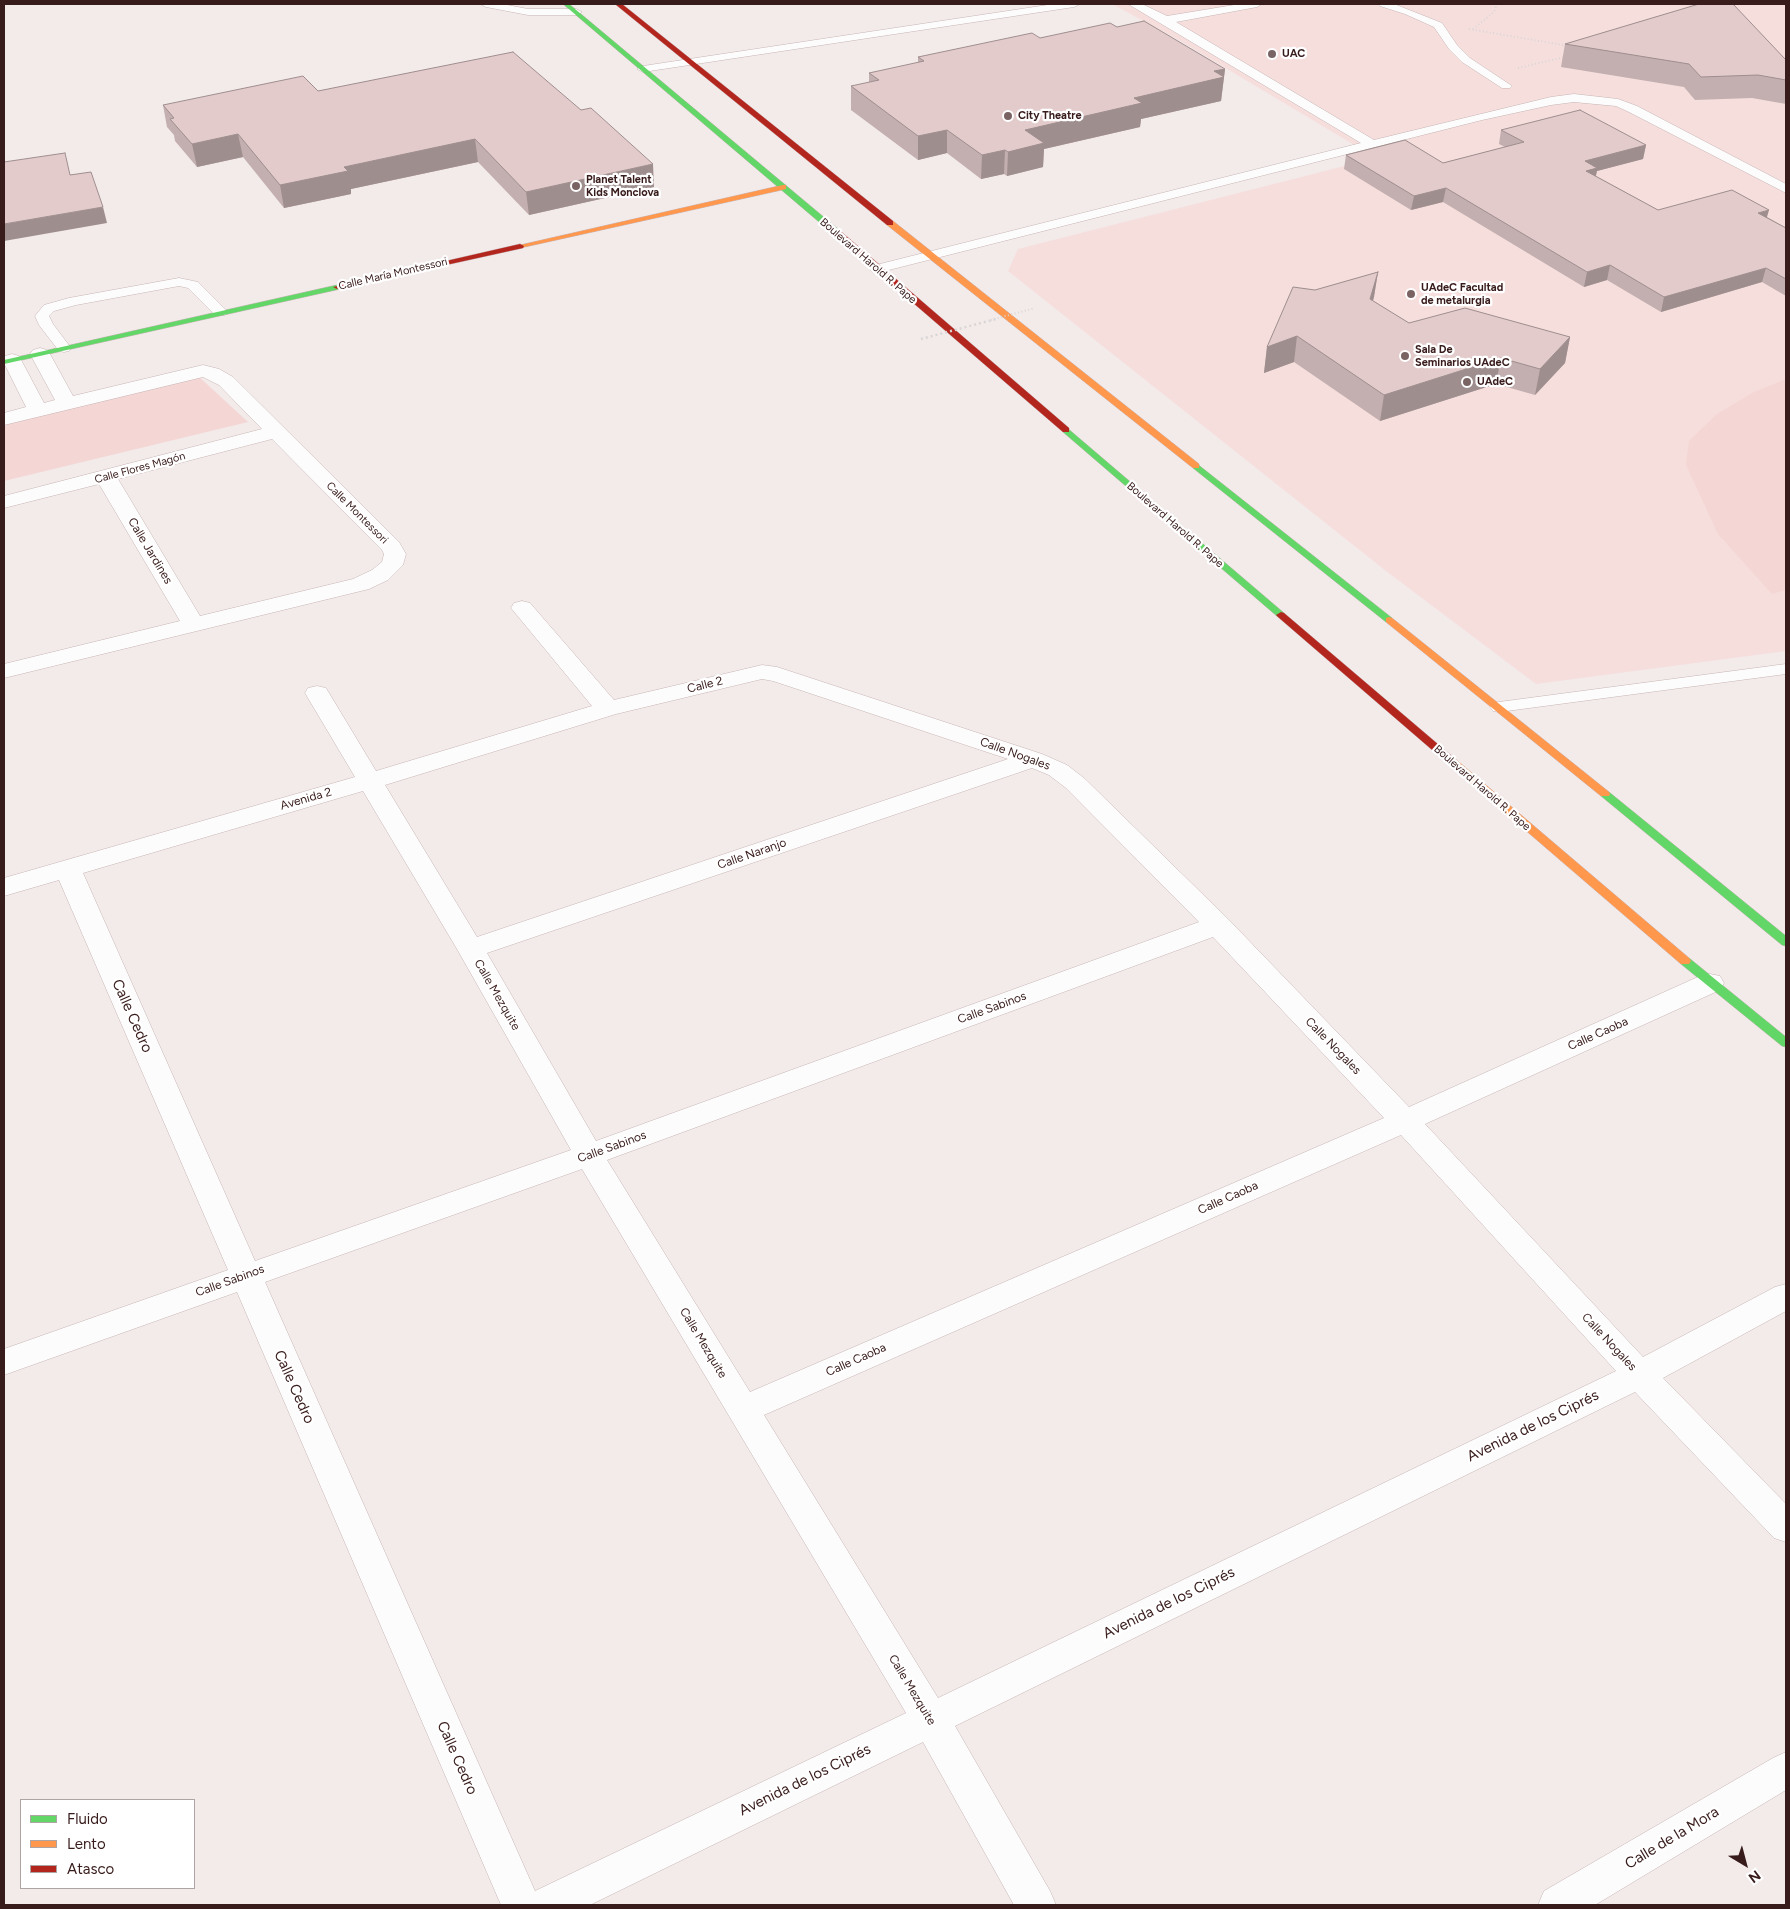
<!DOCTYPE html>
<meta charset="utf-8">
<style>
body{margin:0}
#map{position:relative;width:1790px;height:1909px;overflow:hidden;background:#f3eaea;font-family:Figtree,sans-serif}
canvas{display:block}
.frame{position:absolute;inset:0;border:5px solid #381b1b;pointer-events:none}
.legend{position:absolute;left:20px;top:1799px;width:175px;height:90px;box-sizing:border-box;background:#fff;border:1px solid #afa4a4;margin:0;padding:6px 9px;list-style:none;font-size:15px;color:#381b1b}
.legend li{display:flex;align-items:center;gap:10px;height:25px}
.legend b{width:25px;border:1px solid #afa4a4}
.north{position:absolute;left:1720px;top:1839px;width:50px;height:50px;-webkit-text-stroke:4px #fff;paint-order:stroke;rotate:143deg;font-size:14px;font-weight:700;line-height:20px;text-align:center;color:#381b1b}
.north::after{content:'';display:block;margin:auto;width:18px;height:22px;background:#381b1b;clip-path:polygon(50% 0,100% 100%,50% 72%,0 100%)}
</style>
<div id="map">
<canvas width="1790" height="1909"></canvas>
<div class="frame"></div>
<ul class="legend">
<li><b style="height:6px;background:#63d668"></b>Fluido</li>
<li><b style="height:6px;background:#ff974d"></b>Lento</li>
<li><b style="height:6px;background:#b3261e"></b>Atasco</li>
</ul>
<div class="north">N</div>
</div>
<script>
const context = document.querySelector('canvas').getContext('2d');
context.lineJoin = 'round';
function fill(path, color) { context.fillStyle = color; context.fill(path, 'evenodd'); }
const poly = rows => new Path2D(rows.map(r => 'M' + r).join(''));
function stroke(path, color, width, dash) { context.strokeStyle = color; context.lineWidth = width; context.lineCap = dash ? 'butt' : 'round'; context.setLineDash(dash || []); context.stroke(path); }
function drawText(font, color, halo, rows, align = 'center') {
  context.font = font + ' Figtree,sans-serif'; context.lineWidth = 4.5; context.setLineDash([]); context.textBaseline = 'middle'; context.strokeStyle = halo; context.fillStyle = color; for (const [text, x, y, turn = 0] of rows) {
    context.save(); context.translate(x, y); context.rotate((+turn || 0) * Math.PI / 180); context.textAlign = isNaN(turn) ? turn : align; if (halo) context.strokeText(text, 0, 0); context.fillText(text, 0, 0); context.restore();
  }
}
fill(poly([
 [1112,4,1786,4,1786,651,1536,684,1386,571,1008,271,1018,249,1376,158,1177,39]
]), '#f6dedd');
fill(poly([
 [197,375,248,422,4,481,4,420],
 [1786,379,1786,590,1772,594,1718,534,1686,465,1689,441,1717,414,1754,392]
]), '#f4d6d5');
const lane = poly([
 [480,4,502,4,528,9,576,9,582,12,576,15,528,15,486,7,480,4],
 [1054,4,1080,4,1074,7,643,72,637,69,643,66,1054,4],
 [1128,4,1142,4,1167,16,1240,4,1262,4,1257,7,1176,22,1374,140,1551,97,1574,94,1618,99,1637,106,1786,184,1786,193,1629,112,1616,106,1574,102,1551,105,1482,120,877,273,872,272,870,269,872,266,1361,143,1128,4],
 [1378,4,1394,4,1442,23,1457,45,1470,58,1512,86,1510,88,1502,88,1462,62,1449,49,1434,27,1405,14,1380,6,1378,4],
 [179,278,198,282,225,309,227,312,225,315,215,315,188,288,179,286,76,305,54,311,49,316,53,324,71,348,69,351,64,352,59,351,39,325,35,316,44,305,69,298,179,278],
 [1786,664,1786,674,1499,712,1493,711,1490,707,1493,703,1499,702,1786,664]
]);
const street = poly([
 [40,348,47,350,50,354,73,396,203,365,219,369,233,377,399,542,406,554,403,565,388,580,369,589,4,678,4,664,180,621,99,484,4,508,4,496,262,429,219,385,203,377,4,425,4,413,26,407,4,363,5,356,12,354,19,356,44,403,55,400,30,354,33,350,40,348],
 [272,439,382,550,384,554,382,562,372,570,353,579,200,616,118,479,272,439],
 [522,601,530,603,614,700,762,665,777,667,1042,754,1067,765,1084,778,1228,919,1409,1107,1700,976,1710,974,1720,976,1724,983,1720,990,1425,1124,1643,1357,1775,1287,1786,1284,1786,1311,1663,1378,1786,1504,1786,1542,1774,1538,1635,1392,955,1726,1050,1891,1056,1905,1014,1905,923,1742,590,1905,501,1905,237,1292,4,1375,4,1349,228,1270,59,880,4,896,4,878,355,777,305,693,308,688,317,686,326,688,376,771,592,706,511,608,514,603,522,601],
 [762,679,773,681,1008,759,477,937,385,785,616,714,762,679],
 [1032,768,1049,775,1066,788,1199,922,596,1141,487,953,1032,768],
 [363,791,457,949,571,1150,255,1261,83,873,363,791],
 [1213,937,1384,1118,750,1392,607,1160,1213,937],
 [1401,1135,1616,1371,938,1698,764,1415,1401,1135],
 [582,1169,906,1713,535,1891,265,1282,582,1169],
 [1786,1752,1786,1790,1595,1905,1538,1905,1544,1891,1773,1758,1786,1752]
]);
const fast = poly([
 [563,4,569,4,838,229,838,233,832,233,563,4],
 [337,285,340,285,340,289,4,364,4,360,337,285],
 [1066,427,1284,613,1284,617,1278,617,1063,432,1062,430,1066,427],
 [1196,463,1392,618,1392,622,1386,622,1193,468,1193,464,1196,463],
 [1605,791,1609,792,1786,936,1786,946,1782,945,1601,796,1600,794,1601,792,1605,791],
 [1685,957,1689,958,1786,1037,1786,1047,1782,1046,1681,964,1679,961,1685,957]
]);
const slow = poly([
 [783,185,786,185,786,189,520,248,516,246,783,185],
 [887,221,893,221,1199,464,1199,468,1193,468,887,225,887,221],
 [1389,617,1392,618,1609,792,1610,794,1609,796,1601,796,1386,622,1386,618,1389,617],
 [1449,756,1453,757,1689,958,1691,961,1689,964,1681,964,1445,761,1444,759,1449,756]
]);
const jam = poly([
 [615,4,622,4,893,221,893,225,887,225,615,4],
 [832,229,838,229,1069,428,1069,432,1063,432,832,233,832,229],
 [520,244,524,246,523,248,337,289,333,287,520,244],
 [1281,612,1284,613,1453,757,1454,759,1453,761,1445,761,1278,617,1276,615,1281,612]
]);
stroke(lane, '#c7b5b5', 1);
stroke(street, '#c7b5b5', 1);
stroke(fast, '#c7b5b5', 1);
stroke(slow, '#c7b5b5', 1);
stroke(jam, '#c7b5b5', 1);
stroke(poly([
 [1469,29,1569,46],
 [1473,29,1494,12,1497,4],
 [1518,68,1565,57]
]), '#dad6d6', 2, [1, 2.5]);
fill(lane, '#fdfcfc');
fill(street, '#fdfcfc');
fill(fast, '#63d668');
fill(slow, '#ff974d');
fill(jam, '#b3261e');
stroke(poly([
 [991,320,1035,308]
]), '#dad6d6', 2, [1, 2.5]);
stroke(poly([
 [921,339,996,319]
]), '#dad6d6', 2.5, [2, 3]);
fill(poly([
 [1117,27,1225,69,1221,101,1141,119,1140,127,1044,149,1043,167,1007,176,1004,174,981,179,947,153,918,160,851,110,851,86,869,83,869,73,918,63,918,57,1040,38],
 [1565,44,1786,60,1786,104,1752,98,1695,100,1684,87,1561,67],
 [318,91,654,187,529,215,478,162,351,189,351,194,284,208,243,157,197,167,175,141,174,135,167,127,163,105],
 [1501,130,1646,145,1643,159,1597,171,1596,176,1658,210,1767,217,1786,228,1786,296,1762,282,1661,312,1607,280,1584,287,1443,202,1411,210,1344,169,1346,155,1443,163,1505,147,1499,144],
 [1378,272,1373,301,1409,323,1570,337,1565,363,1535,395,1496,384,1380,421,1294,362,1264,373,1267,347,1315,290]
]), '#c3afaf');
fill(poly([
 [1225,69,1221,101,1141,119,1140,127,1044,149,1043,167,1007,176,1008,152,1025,130,1134,98,1214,71],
 [947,130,947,153,918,160,918,136],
 [238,134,243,157,197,167,192,144],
 [475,139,478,162,351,189,351,194,284,208,280,185,344,167],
 [1646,145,1643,159,1597,171,1594,182,1583,185,1585,161],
 [1005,150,1004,174,981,179,982,155],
 [653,164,654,187,529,215,526,192],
 [1446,188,1443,202,1411,210,1414,196],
 [103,207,107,223,4,241,4,224],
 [1769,210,1765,224,1758,213],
 [1610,265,1607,280,1584,287,1587,272],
 [1766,268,1762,282,1661,312,1664,297],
 [1378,272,1374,297,1366,324,1370,299],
 [1297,336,1294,362,1264,373,1267,347],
 [1570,337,1565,363,1535,395,1540,369],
 [1501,358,1496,384,1380,421,1384,395]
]), '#9f8e8e');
const building = poly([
 [1699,4,1733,4,1786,60,1786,80,1758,75,1701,77,1689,64,1565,44,1699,4],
 [1144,21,1225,69,1214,71,1224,77,1134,98,1142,103,1025,130,1044,143,1008,152,1005,150,982,155,947,130,918,136,851,86,879,80,869,73,924,61,918,57,1032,33,1040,38,1110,23,1117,27,1144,21],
 [513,52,581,110,591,108,653,164,526,192,475,139,344,167,348,171,280,185,238,134,192,144,170,119,174,118,163,105,303,76,318,91,513,52],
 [1580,110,1646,145,1585,161,1597,168,1586,171,1658,210,1732,190,1769,210,1758,213,1786,228,1786,279,1766,268,1664,297,1610,265,1587,272,1446,188,1414,196,1346,155,1405,140,1443,163,1524,142,1501,130,1580,110],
 [65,153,70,175,91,172,103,207,4,224,4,162,65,153],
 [1378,272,1370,299,1409,323,1465,308,1570,337,1540,369,1501,358,1384,395,1297,336,1267,347,1293,287,1315,290,1378,272]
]);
fill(building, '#e3cbcb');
stroke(building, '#9f8e8e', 1);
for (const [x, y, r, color] of [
 [1272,54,5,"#796363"],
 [1008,116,5,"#796363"],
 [576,186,5,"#796363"],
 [1411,294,5,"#796363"],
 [1405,356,5,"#796363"],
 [1467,382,5,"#796363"]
]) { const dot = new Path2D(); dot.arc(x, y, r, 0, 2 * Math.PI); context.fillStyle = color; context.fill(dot); stroke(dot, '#fff', 2); }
drawText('bold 11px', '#381b1b', '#fff', [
 ["UAC",1282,54],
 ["City Theatre",1018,116],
 ["Planet Talent",586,180],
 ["Kids Monclova",586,193],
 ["UAdeC Facultad",1421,288],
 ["de metalurgia",1421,301],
 ["Sala De",1415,350],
 ["Seminarios UAdeC",1415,363],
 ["UAdeC",1477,382]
], 'left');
drawText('11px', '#381b1b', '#fff', [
 ["Boulevard Harold R. Pape",868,261,41],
 ["Calle María Montessori",393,274,-13],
 ["Calle Flores Magón",140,468,-15],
 ["Calle Montessori",357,513,45],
 ["Boulevard Harold R. Pape",1175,525,41],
 ["Boulevard Harold R. Pape",1482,788,41]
]);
drawText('12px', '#381b1b', '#fff', [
 ["Calle Jardines",150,551,59],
 ["Calle 2",705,685,-14],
 ["Calle Nogales",1015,754,20],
 ["Avenida 2",306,799,-16],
 ["Calle Naranjo",752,854,-19],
 ["Calle Mezquite",497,995,60],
 ["Calle Sabinos",992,1008,-20],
 ["Calle Caoba",1598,1034,-24],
 ["Calle Nogales",1333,1046,46],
 ["Calle Sabinos",612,1147,-20],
 ["Calle Caoba",1228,1198,-24],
 ["Calle Sabinos",230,1281,-20],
 ["Calle Nogales",1609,1342,47],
 ["Calle Mezquite",703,1343,59],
 ["Calle Caoba",856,1360,-24],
 ["Calle Mezquite",912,1690,59]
]);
drawText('15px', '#381b1b', '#fff', [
 ["Calle Cedro",132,1016,66],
 ["Calle Cedro",294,1387,66],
 ["Avenida de los Ciprés",1533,1426,-26],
 ["Avenida de los Ciprés",1169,1603,-26],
 ["Calle Cedro",457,1758,66],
 ["Avenida de los Ciprés",805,1780,-26],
 ["Calle de la Mora",1672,1838,-31]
]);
</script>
